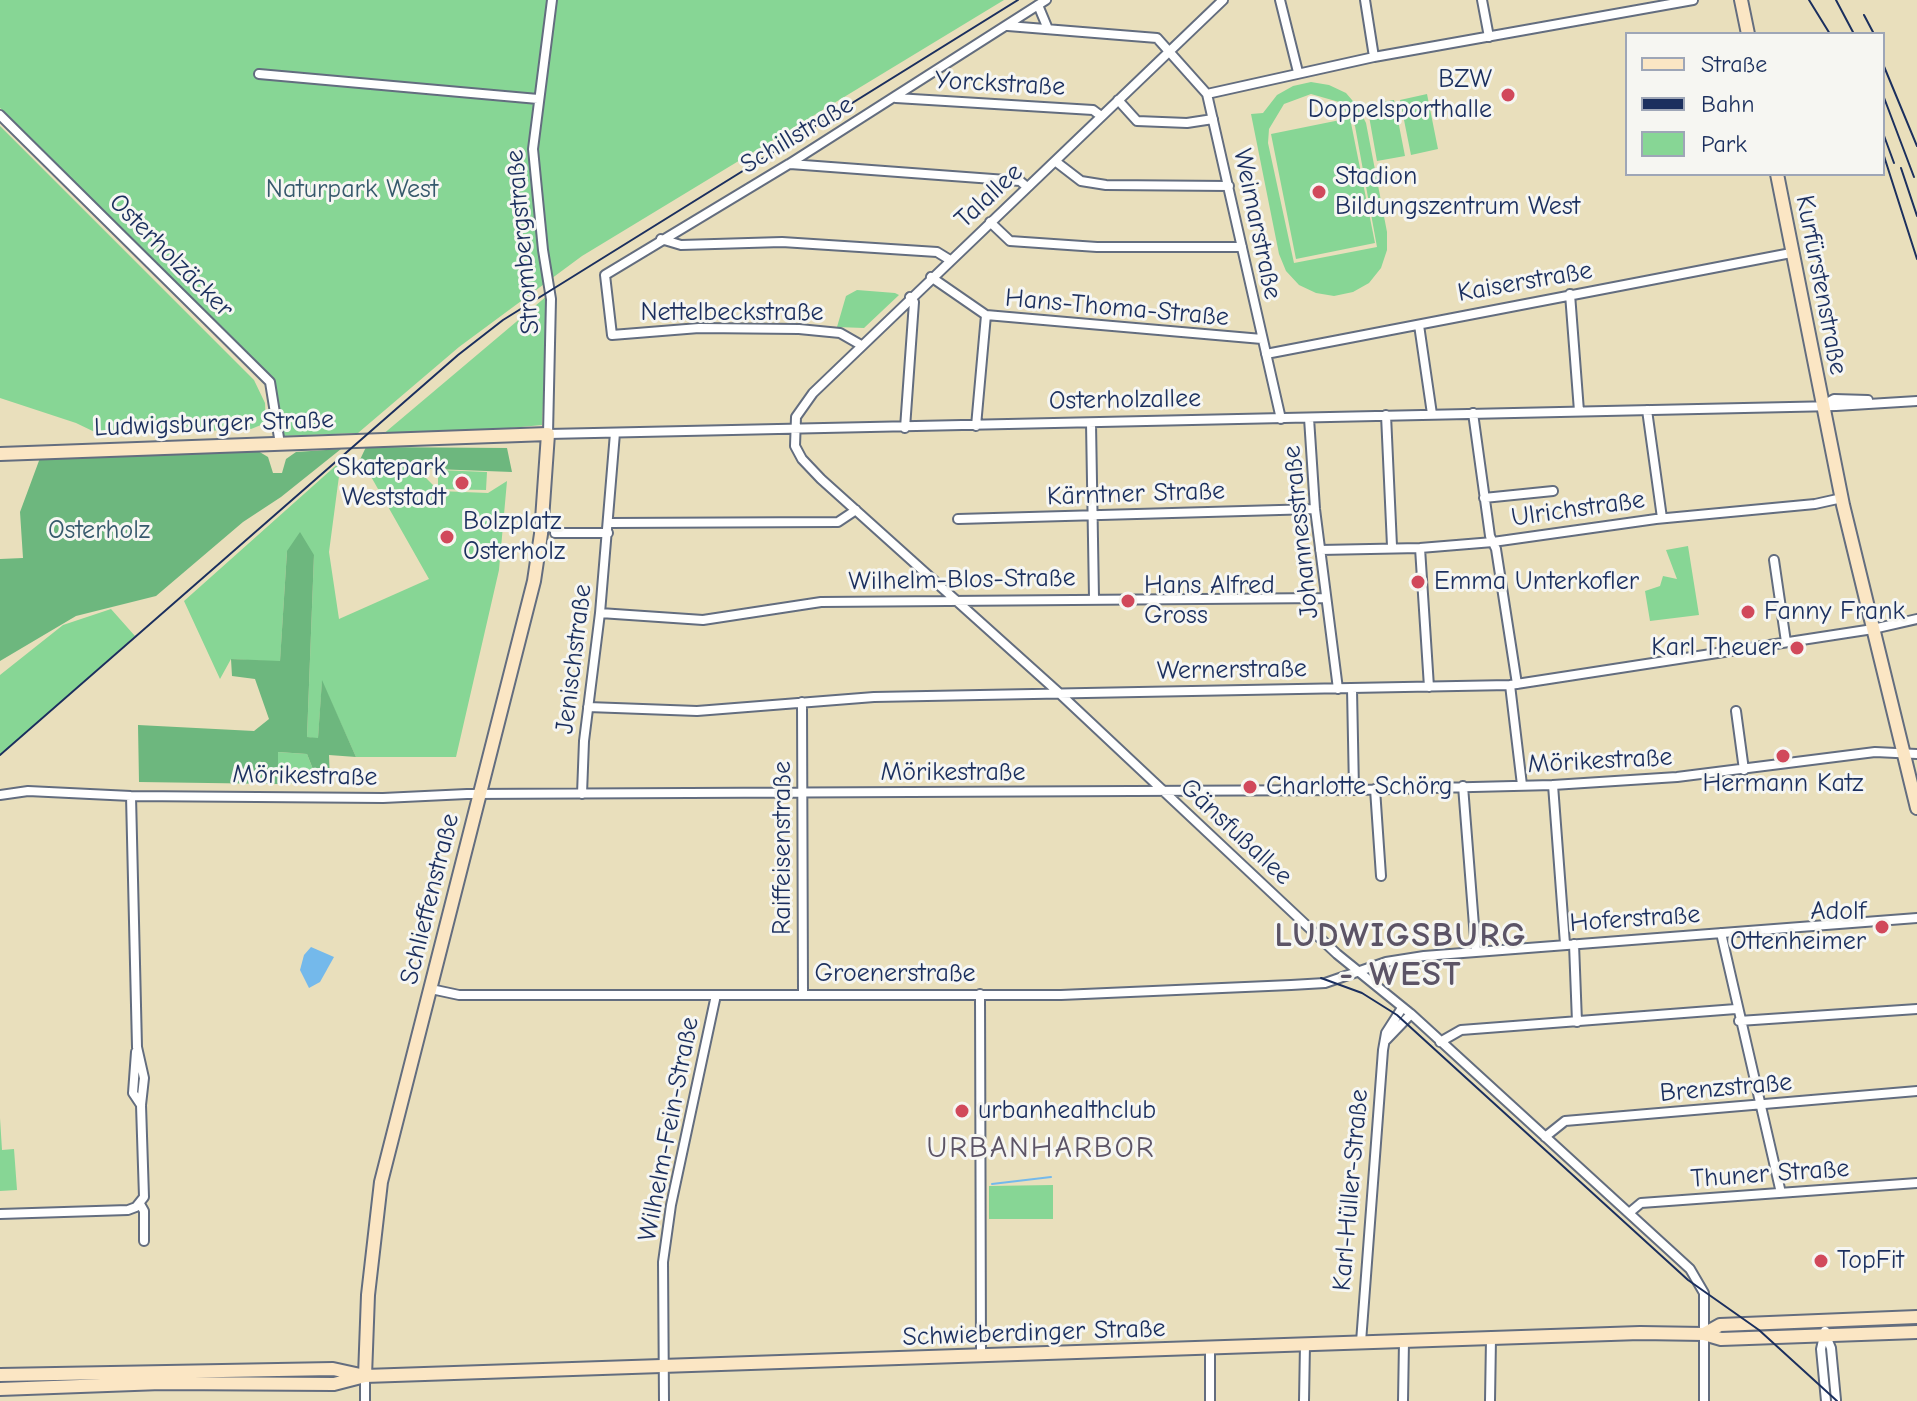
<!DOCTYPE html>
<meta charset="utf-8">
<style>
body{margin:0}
#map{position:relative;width:1917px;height:1401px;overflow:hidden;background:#e9dfbc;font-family:"Comic Neue",sans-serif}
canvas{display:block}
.legend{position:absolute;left:1625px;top:32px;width:260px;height:144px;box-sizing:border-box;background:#f6f6f2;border:2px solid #9ea6b7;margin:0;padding:10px 14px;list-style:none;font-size:24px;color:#1b2f5e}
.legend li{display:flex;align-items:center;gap:16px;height:40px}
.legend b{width:40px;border:2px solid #9ea6b7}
</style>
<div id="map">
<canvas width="1917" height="1401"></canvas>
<ul class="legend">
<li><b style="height:10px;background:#fbe6c4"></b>Straße</li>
<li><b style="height:10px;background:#1b2f5e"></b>Bahn</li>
<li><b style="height:22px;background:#87d695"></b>Park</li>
</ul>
</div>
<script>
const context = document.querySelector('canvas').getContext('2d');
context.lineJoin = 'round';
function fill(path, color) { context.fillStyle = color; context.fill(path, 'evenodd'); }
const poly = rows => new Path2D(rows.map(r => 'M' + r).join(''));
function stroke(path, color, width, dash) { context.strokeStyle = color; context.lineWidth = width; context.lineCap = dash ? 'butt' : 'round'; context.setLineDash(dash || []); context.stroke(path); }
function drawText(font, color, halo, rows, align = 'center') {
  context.font = font + ' "Comic Neue",sans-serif'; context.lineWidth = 6; context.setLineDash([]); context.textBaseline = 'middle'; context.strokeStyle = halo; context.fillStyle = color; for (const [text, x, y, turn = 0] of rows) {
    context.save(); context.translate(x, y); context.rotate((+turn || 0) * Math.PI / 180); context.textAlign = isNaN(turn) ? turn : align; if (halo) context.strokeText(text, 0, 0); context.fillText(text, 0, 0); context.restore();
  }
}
fill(poly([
 [0,0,1004,0,582,256,459,347,358,433,282,436,275,381,0,108],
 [1311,82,1329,85,1346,93,1358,107,1366,123,1387,232,1387,250,1381,268,1369,283,1353,292,1334,296,1316,293,1299,285,1286,271,1279,254,1251,114,1263,113,1277,95,1293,86],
 [1311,94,1339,102,1355,126,1377,247,1294,263,1268,143,1269,129,1284,104],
 [1427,94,1438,149,1411,155,1400,100],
 [1394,100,1405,156,1377,161,1367,105],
 [1350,118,1375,243,1296,259,1271,134],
 [0,126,254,380,265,403,266,423,251,429,132,434,128,425,119,425,115,434,101,435,76,423,0,398],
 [857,290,895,293,899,295,864,328,837,327,846,296],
 [548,295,542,425,375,441],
 [341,461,329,552,339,619,429,579,365,466,416,468,439,491,488,493,507,481,499,570,456,757,356,757,322,682,318,739,307,737,314,555,287,551,280,662,231,659,220,679,184,601],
 [438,470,487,472,486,490,438,489],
 [1688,546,1699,615,1650,621,1645,591,1660,586,1663,576,1677,579,1666,550],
 [111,609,135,636,0,755,0,675,63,625],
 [277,752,307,754,318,782,278,784],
 [0,1118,2,1150,14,1149,17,1190,0,1191],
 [1053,1185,1053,1219,989,1219,989,1186]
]), '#87d695');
fill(poly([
 [366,447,507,448,512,472,357,466],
 [341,449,281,497,243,522,156,596,76,616,0,661,0,559,23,558,20,512,40,458,258,451,268,457,273,473,282,473,286,459,296,452],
 [300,532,314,555,307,737,318,738,322,680,356,757,329,755,330,782,318,782,307,754,278,752,278,784,139,782,138,725,254,731,269,719,255,679,232,676,231,659,280,661,287,551]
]), '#6db77e');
fill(poly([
 [311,947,334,957,320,982,309,988,300,970,304,955]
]), '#74b9eb');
stroke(poly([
 [992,1184,1051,1177]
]), '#74b9eb', 2);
const street = poly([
 [552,0,533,149,543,250,551,299,548,434,1836,406,1917,401],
 [1223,0,813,393,796,417,795,446,802,459,821,479,1058,692,1337,954,1411,1014,1690,1269,1704,1293,1704,1401],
 [1280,0,1298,72],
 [1365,0,1374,57],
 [1482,0,1489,37],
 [1038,5,1048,29],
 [1008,26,1157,38,1207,94,1281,419],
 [259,74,538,99],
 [1207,94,1374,57,1693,0],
 [896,98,1093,110,1101,116],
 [1118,100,1137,121,1187,123,1213,119],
 [0,115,270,382,280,444],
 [1055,161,1081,181,1106,185,1229,186],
 [790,164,1020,181,1027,187],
 [990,222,1010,241,1097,247,1242,247],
 [661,239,681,245,782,242,937,252,950,260],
 [931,277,986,315,1262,339],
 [1570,294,1579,411],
 [1419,325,1432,414],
 [861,345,840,333,799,329,699,328,612,335,605,275,789,164,1046,0],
 [1266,354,1791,253],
 [1823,405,1834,399,1868,400],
 [1647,410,1662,518],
 [1473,413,1490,536,1496,549,1517,684],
 [1386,415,1392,546],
 [1309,418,1315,509,1338,689],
 [1091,423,1094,598],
 [976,426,986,315],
 [905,428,914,302,910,297],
 [1484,498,1553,491],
 [958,519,1315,509],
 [609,523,838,522,856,510],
 [555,533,608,533],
 [1420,548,1429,687],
 [1320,550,1420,548,1493,542,1656,519,1815,504,1842,498],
 [1774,560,1786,642],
 [600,613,703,620,821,602,1326,598],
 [1510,685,1522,785],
 [1352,689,1354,790],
 [802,702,803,994],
 [588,707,697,711,874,697,1510,685,1873,629,1917,619],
 [1736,711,1744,770],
 [1553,785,1565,944],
 [1463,786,1476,951],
 [1375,789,1381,876],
 [582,794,584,741,600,613,615,433],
 [0,795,28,791,131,796,383,798,467,794,1354,790,1553,785,1677,777,1875,752,1917,754],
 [1721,933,1781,1193],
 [1574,944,1577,1022],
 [431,989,459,995,1061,995,1291,985,1325,983,1386,962,1424,956,1917,918],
 [980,994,981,1357],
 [1739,1021,1917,1009],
 [1386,1040,1411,1014],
 [1440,1042,1461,1030,1736,1009],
 [136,1052,133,1093,141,1105],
 [1545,1137,1565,1121,1917,1091],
 [140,1204,144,1211,144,1241],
 [1629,1213,1641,1203,1917,1183],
 [0,1214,128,1210,136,1207,144,1197,141,1105,144,1078,137,1047,131,796],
 [1825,1331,1821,1349,1826,1401],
 [1826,1336,1831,1348,1836,1400],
 [1361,1342,1383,1050,1386,1033,1402,1008],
 [365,1401,365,1376],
 [664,1401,663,1262,671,1205,716,995],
 [1210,1401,1210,1350],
 [1304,1401,1305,1344],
 [1403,1401,1404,1341],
 [1490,1401,1491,1338]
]);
const secondary = poly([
 [1741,0,1748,34],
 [1777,174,1843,505,1917,808],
 [0,454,548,434,541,534,534,581,381,1182,368,1295,365,1376],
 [1704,1334,1720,1325,1917,1317],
 [0,1375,333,1369,365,1376],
 [0,1389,161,1383,334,1384,365,1376,1640,1333,1704,1334,1721,1339,1917,1332]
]);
stroke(street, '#636d7f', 12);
stroke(secondary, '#636d7f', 16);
stroke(street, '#fff', 8);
stroke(secondary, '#fbe6c4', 12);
stroke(poly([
 [1809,0,1830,34],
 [1836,0,1854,34],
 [1864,15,1874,34],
 [1883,64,1917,146],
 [1883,95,1914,177],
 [1883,133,1894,163],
 [1883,153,1917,259],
 [1901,168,1917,216],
 [0,755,458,355,503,320,1018,0],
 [1321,978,1362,993,1397,1015,1688,1280,1759,1330,1837,1401]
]), '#1b2f5e', 2);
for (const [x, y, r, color] of [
 [1508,95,8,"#d1495b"],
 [1319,192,8,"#d1495b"],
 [462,483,8,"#d1495b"],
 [447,537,8,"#d1495b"],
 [1418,582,8,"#d1495b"],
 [1128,601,8,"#d1495b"],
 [1748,612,8,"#d1495b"],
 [1797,648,8,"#d1495b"],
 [1783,756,8,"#d1495b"],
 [1250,787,8,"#d1495b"],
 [1882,927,8,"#d1495b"],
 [962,1111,8,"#d1495b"],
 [1821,1261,8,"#d1495b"]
]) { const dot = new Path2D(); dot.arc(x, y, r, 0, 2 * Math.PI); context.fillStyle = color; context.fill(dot); stroke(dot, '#f6f6f2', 3); }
drawText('26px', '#1b2f5e', '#f6f6f2', [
 ["BZW",1492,80,"right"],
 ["Doppelsporthalle",1492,110,"right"],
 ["Stadion",1335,177],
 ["Bildungszentrum West",1335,207],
 ["Skatepark",446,468,"right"],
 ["Weststadt",446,498,"right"],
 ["Bolzplatz",463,522],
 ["Osterholz",463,552],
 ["Emma Unterkofler",1434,582],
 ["Hans Alfred",1144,586],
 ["Gross",1144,616],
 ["Fanny Frank",1764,612],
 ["Karl Theuer",1781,648,"right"],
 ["Hermann Katz",1783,784,"center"],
 ["Charlotte Schörg",1266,787],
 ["Adolf",1866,912,"right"],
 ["Ottenheimer",1866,942,"right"],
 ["urbanhealthclub",978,1111],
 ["TopFit",1837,1261]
], 'left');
drawText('26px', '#1b2f5e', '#f6f6f2', [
 ["Yorckstraße",1000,84,3],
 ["Schillstraße",797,135,-31],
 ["Talallee",989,196,-43],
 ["Weimarstraße",1257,224,78],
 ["Strombergstraße",523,242,-95],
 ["Osterholzäcker",171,256,45],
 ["Kaiserstraße",1525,282,-10],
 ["Kurfürstenstraße",1821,285,79],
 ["Hans-Thoma-Straße",1117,308,5],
 ["Nettelbeckstraße",732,313],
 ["Osterholzallee",1125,400,-1],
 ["Ludwigsburger Straße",214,424,-2],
 ["Kärntner Straße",1136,494,-2],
 ["Ulrichstraße",1578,509,-8],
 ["Johannesstraße",1301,532,-96],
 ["Wilhelm-Blos-Straße",962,580,-1],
 ["Jenischstraße",574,659,-83],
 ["Wernerstraße",1232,670,-1],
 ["Mörikestraße",1600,761,-3],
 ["Mörikestraße",953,773],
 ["Mörikestraße",305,776,1],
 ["Gänsfußallee",1236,832,43],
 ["Raiffeisenstraße",783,848,-90],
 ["Schlieffenstraße",430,899,-76],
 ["Hoferstraße",1635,919,-4],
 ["Groenerstraße",895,974],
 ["Brenzstraße",1726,1088,-5],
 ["Wilhelm-Fein-Straße",669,1129,-79],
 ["Thuner Straße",1770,1174,-4],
 ["Karl-Hüller-Straße",1351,1190,-85],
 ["Schwieberdinger Straße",1034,1333,-2]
]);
drawText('26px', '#36596c', '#f6f6f2', [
 ["Naturpark West",352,190],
 ["Osterholz",99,531]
]);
context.letterSpacing = '2px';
drawText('30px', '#5c5466', '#f6f6f2', [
 ["URBANHARBOR",1041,1149]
]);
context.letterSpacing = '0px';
context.letterSpacing = '2px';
drawText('bold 34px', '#5c5466', '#f6f6f2', [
 ["LUDWIGSBURG",1401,936],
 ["- WEST",1401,975]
]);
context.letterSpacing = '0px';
</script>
